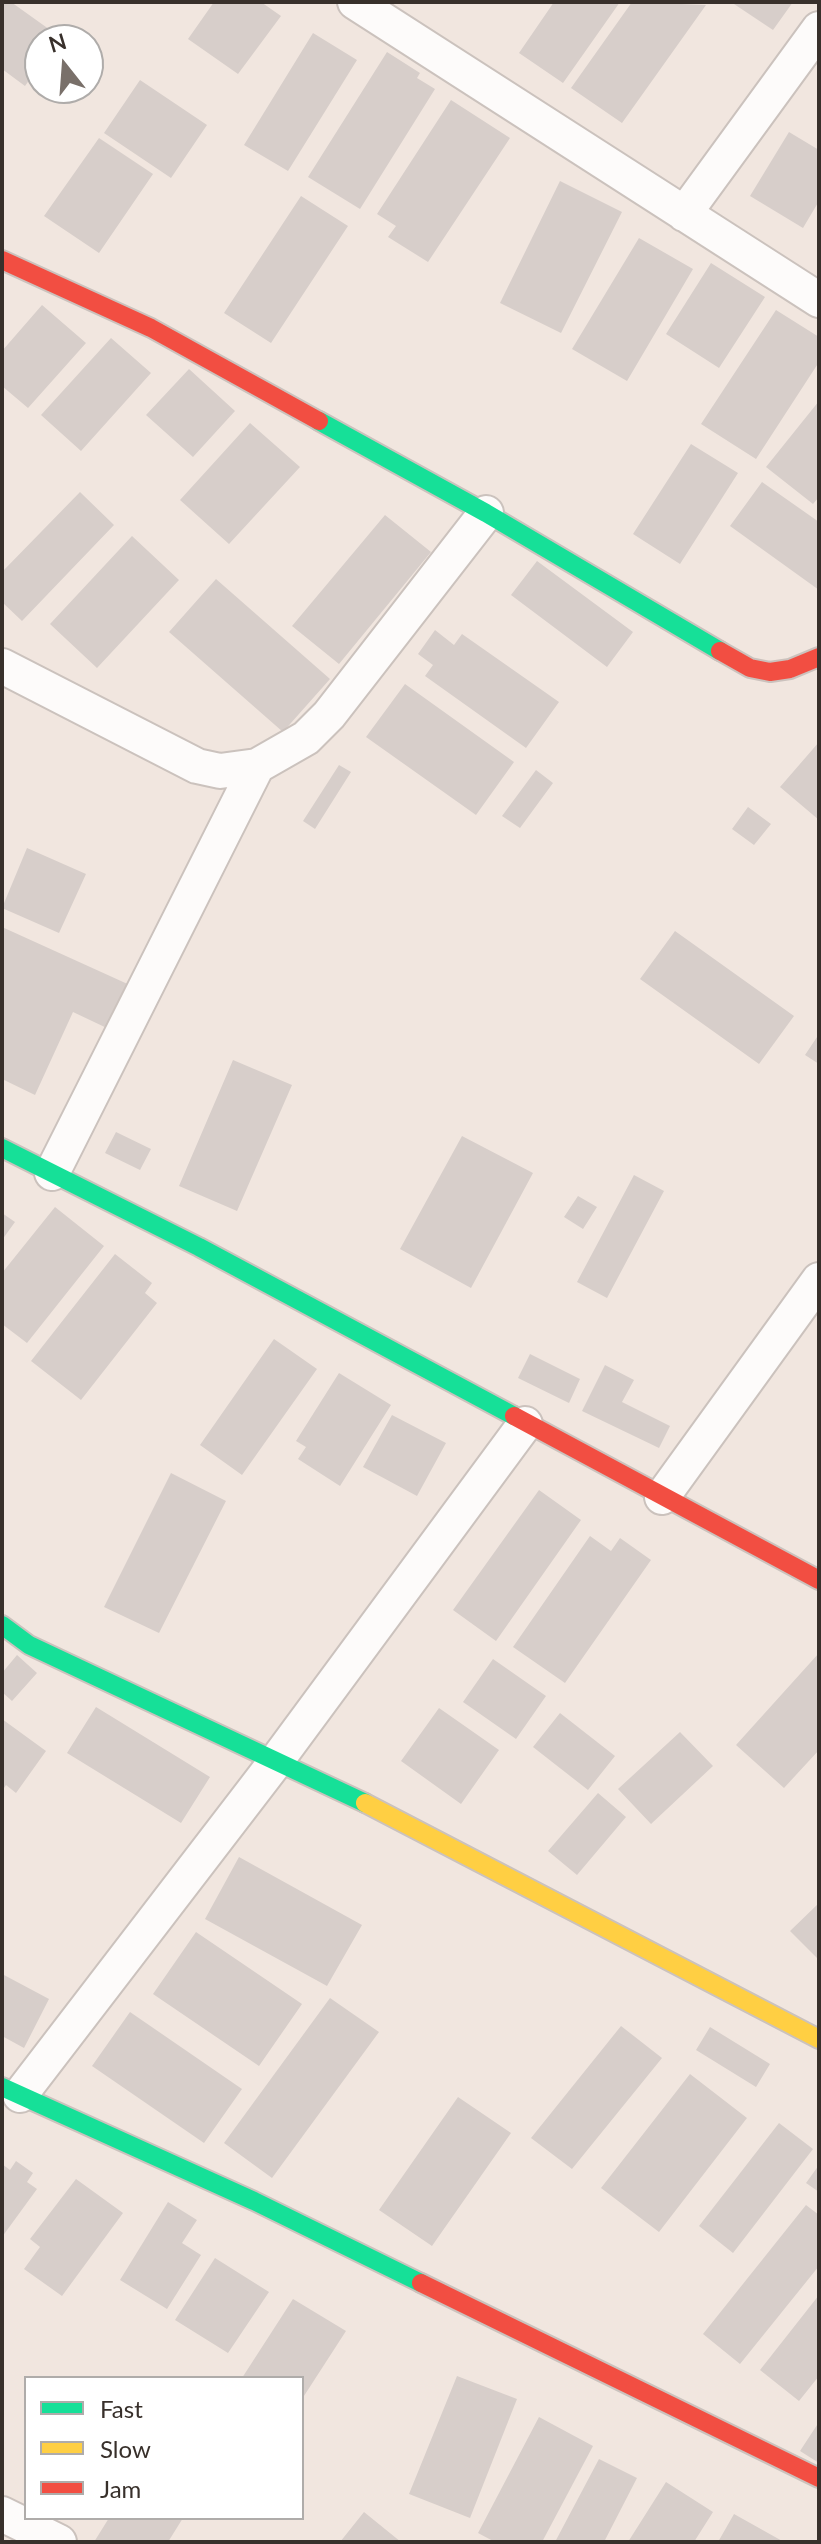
<!DOCTYPE html>
<style>
body{margin:0}
#map{position:relative;width:821px;height:2544px;overflow:hidden;background:#f1e6df;font-family:Lato,sans-serif}
canvas{display:block}
.frame{position:absolute;inset:0;border:4px solid #38302b;pointer-events:none}
.legend{position:absolute;left:24px;top:2376px;width:280px;height:144px;box-sizing:border-box;background:#fff;border:2px solid #afacaa;margin:0;padding:10px 14px;list-style:none;font-size:24px;color:#38302b}
.legend li{display:flex;align-items:center;gap:16px;height:40px}
.legend b{width:40px;border:2px solid #afacaa}
.north{position:absolute;left:24px;top:24px;width:80px;height:80px;box-sizing:border-box;background:#fff;border:2px solid #afacaa;border-radius:50%;rotate:343deg;font-size:22px;font-weight:700;line-height:32px;text-align:center;color:#38302b}
.north::after{content:'';display:block;margin:auto;width:28px;height:36px;background:#79706a;clip-path:polygon(50% 0,100% 100%,50% 72%,0 100%)}
</style>
<div id="map">
<canvas width="821" height="2544"></canvas>
<div class="frame"></div>
<ul class="legend">
<li><b style="height:10px;background:#16e098"></b>Fast</li>
<li><b style="height:10px;background:#ffcf43"></b>Slow</li>
<li><b style="height:10px;background:#f24e42"></b>Jam</li>
</ul>
<div class="north">N</div>
</div>
<script>
const context = document.querySelector('canvas').getContext('2d');
context.lineJoin = 'round';
function fill(path, color) { context.fillStyle = color; context.fill(path, 'evenodd'); }
const poly = rows => new Path2D(rows.map(r => 'M' + r).join(''));
function stroke(path, color, width, dash) { context.strokeStyle = color; context.lineWidth = width; context.lineCap = dash ? 'butt' : 'round'; context.setLineDash(dash || []); context.stroke(path); }
fill(poly([
 [2,2,11,2,60,37,58,40,40,40,40,65,25,86,2,69],
 [214,2,261,2,281,16,238,74,188,39],
 [554,2,620,2,563,83,519,53],
 [632,2,706,5,622,123,571,88],
 [731,2,793,2,773,30],
 [313,33,357,60,288,171,244,145],
 [387,52,420,73,417,78,435,89,360,209,308,177],
 [140,80,207,125,171,178,104,133],
 [451,100,510,138,428,262,388,237,396,226,377,214],
 [789,132,819,150,819,201,803,228,750,196],
 [99,138,153,174,99,253,44,216],
 [560,181,622,212,561,333,500,303],
 [301,196,348,226,271,343,224,313],
 [639,238,693,269,627,381,572,349],
 [711,263,765,297,719,368,666,334],
 [42,305,86,343,28,408,2,386,2,351],
 [776,310,819,337,819,362,756,459,701,424],
 [111,338,151,373,81,451,41,415],
 [189,369,235,411,193,457,146,415],
 [819,401,819,497,813,504,766,467],
 [250,423,300,467,229,544,180,500],
 [691,444,738,473,680,564,633,534],
 [762,482,819,522,819,590,730,526],
 [80,492,114,525,22,621,2,602,2,572],
 [385,515,431,552,339,664,292,626],
 [132,536,179,580,97,668,50,624],
 [537,561,633,632,607,667,511,595],
 [216,579,330,679,283,732,169,632],
 [435,630,454,645,462,634,559,702,526,748,425,676,433,665,418,654],
 [405,684,514,762,476,815,366,737],
 [819,742,819,820,780,787],
 [339,765,351,772,315,829,303,821],
 [536,770,553,783,520,828,502,816],
 [748,807,771,824,754,845,732,829],
 [27,848,86,874,59,933,2,908],
 [2,927,132,986,111,1030,73,1012,35,1095,2,1079],
 [675,931,794,1016,759,1064,640,979],
 [819,1034,819,1064,805,1055],
 [233,1060,292,1085,237,1211,179,1186],
 [116,1132,151,1149,140,1170,105,1153],
 [462,1136,533,1173,471,1288,400,1249],
 [634,1175,664,1191,607,1298,577,1282],
 [578,1196,597,1207,583,1229,564,1217],
 [55,1207,104,1246,27,1343,2,1324,2,1273],
 [2,1213,15,1222,2,1240],
 [115,1254,152,1283,145,1293,157,1303,81,1400,31,1361],
 [274,1339,317,1369,242,1475,200,1445],
 [530,1354,580,1379,569,1403,518,1378],
 [605,1365,634,1380,622,1402,670,1426,659,1448,582,1411],
 [339,1373,391,1405,340,1486,298,1459,306,1447,296,1441],
 [392,1415,446,1443,417,1496,363,1467],
 [171,1473,226,1501,159,1633,104,1607],
 [539,1490,581,1520,496,1641,453,1610],
 [590,1536,611,1551,620,1538,651,1560,565,1683,513,1647],
 [819,1653,819,1750,784,1788,736,1745],
 [17,1655,37,1673,12,1701,2,1692,2,1673],
 [493,1659,546,1696,516,1739,463,1702],
 [96,1707,210,1777,181,1823,67,1753],
 [439,1708,499,1750,461,1804,401,1761],
 [560,1713,615,1756,588,1790,533,1747],
 [2,1719,46,1751,16,1793,6,1785,2,1791],
 [680,1732,713,1766,651,1824,618,1789],
 [598,1793,626,1817,577,1875,548,1851],
 [239,1857,362,1925,327,1986,205,1919],
 [819,1903,819,1960,790,1931],
 [196,1932,302,2004,259,2066,153,1994],
 [4,1975,49,1999,24,2048,2,2036],
 [330,1998,379,2032,272,2178,224,2143],
 [130,2012,242,2089,204,2143,92,2066],
 [621,2026,662,2058,572,2169,531,2138],
 [710,2027,770,2064,756,2087,696,2050],
 [690,2074,747,2118,659,2232,601,2188],
 [458,2097,511,2133,432,2246,379,2210],
 [779,2123,813,2149,733,2253,699,2226],
 [16,2161,33,2173,27,2182,37,2189,2,2237,2,2164,10,2170],
 [819,2165,819,2192,806,2183],
 [76,2179,123,2213,62,2296,24,2269,40,2247,30,2239],
 [168,2202,197,2220,182,2243,201,2255,167,2309,120,2280],
 [806,2205,819,2215,819,2266,740,2364,703,2334],
 [215,2258,269,2292,228,2353,175,2320],
 [819,2295,819,2376,799,2401,760,2370],
 [293,2299,346,2331,302,2399,302,2378,242,2378],
 [457,2376,517,2399,470,2518,409,2494],
 [539,2417,593,2446,542,2542,495,2542,478,2533],
 [819,2422,819,2463,800,2451],
 [599,2459,637,2478,604,2542,555,2542],
 [666,2482,713,2512,694,2542,628,2542],
 [364,2512,401,2542,340,2542],
 [734,2514,784,2542,718,2542],
 [109,2518,183,2518,168,2542,94,2542]
]), '#d7ceca');
const street = poly([
 [355,2,819,300],
 [684,214,819,29],
 [2,666,197,766,220,771,257,766,306,738,329,715,486,513],
 [52,1173,257,766],
 [662,1497,819,1280],
 [20,2095,277,1760,525,1424],
 [2,2514,59,2542]
]);
const fast = poly([
 [319,421,486,513,720,651],
 [2,1148,199,1247,514,1416],
 [2,1625,29,1645,365,1803],
 [2,2087,254,2201,421,2283]
]);
const slow = poly([
 [365,1803,819,2039]
]);
const jam = poly([
 [2,260,151,328,319,421],
 [720,651,750,668,770,672,790,669,819,657],
 [514,1416,819,1580],
 [421,2283,819,2478]
]);
stroke(street, '#cbc2bd', 38);
stroke(fast, '#cbc2bd', 22);
stroke(slow, '#cbc2bd', 22);
stroke(jam, '#cbc2bd', 22);
stroke(street, '#fdfbfa', 34);
stroke(fast, '#16e098', 18);
stroke(slow, '#ffcf43', 18);
stroke(jam, '#f24e42', 18);
</script>
